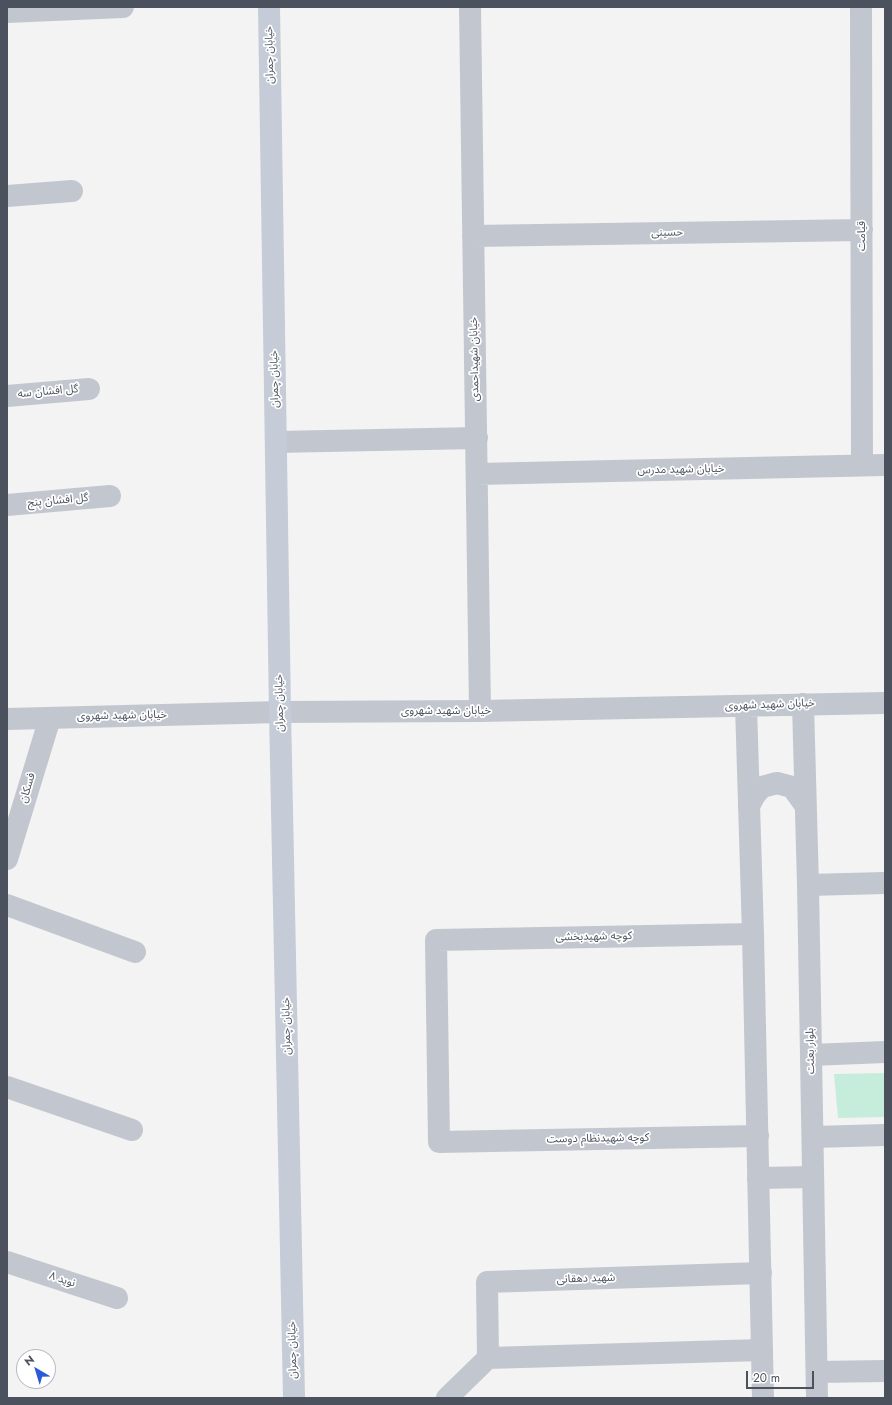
<!DOCTYPE html>
<meta charset="utf-8">
<style>
body{margin:0}
#map{position:relative;width:892px;height:1405px;overflow:hidden;background:#f4f3f3;font-family:Jost,sans-serif}
canvas{display:block}
.frame{position:absolute;inset:0;border:8px solid #4b525e;pointer-events:none}
.north{position:absolute;left:16px;top:1349px;width:40px;height:40px;box-sizing:border-box;background:#fff;border:1px solid #b7babf;border-radius:50%;rotate:322deg;font-size:11px;font-weight:700;line-height:16px;text-align:center;color:#4b525e}
.north::after{content:'';display:block;margin:auto;width:14px;height:18px;background:#2a5ad7;clip-path:polygon(50% 0,100% 100%,50% 72%,0 100%)}
.scale{position:absolute;left:746px;top:1371px;width:68px;height:18px;box-sizing:border-box;border:2px solid #4b525e;border-top:0;padding-left:5px;font-size:12px;line-height:14px;white-space:nowrap;color:#4b525e;-webkit-text-stroke:3px #fff;paint-order:stroke}
</style>
<div id="map">
<canvas width="892" height="1405"></canvas>
<div class="frame"></div>
<div class="north">N</div>
<div class="scale">20 m</div>
</div>
<script>
const context = document.querySelector('canvas').getContext('2d');
context.lineJoin = 'round';
function fill(path, color) { context.fillStyle = color; context.fill(path, 'evenodd'); }
const poly = rows => new Path2D(rows.map(r => 'M' + r).join(''));
function stroke(path, color, width, dash) { context.strokeStyle = color; context.lineWidth = width; context.lineCap = dash ? 'butt' : 'round'; context.setLineDash(dash || []); context.stroke(path); }
function drawText(font, color, halo, rows, align = 'center') {
  context.font = font + ' Jost,"Noto Sans Arabic",sans-serif'; context.lineWidth = 3.5; context.setLineDash([]); context.textBaseline = 'middle'; context.strokeStyle = halo; context.fillStyle = color; for (const [text, x, y, turn = 0] of rows) {
    context.save(); context.translate(x, y); context.rotate((+turn || 0) * Math.PI / 180); context.textAlign = isNaN(turn) ? turn : align; if (halo) context.strokeText(text, 0, 0); context.fillText(text, 0, 0); context.restore();
  }
}
fill(poly([
 [885,1073,885,1117,838,1118,834,1074]
]), '#c6eddb');
stroke(poly([
 [470,7,480,711],
 [861,7,862,465],
 [7,196,72,191],
 [473,236,862,230],
 [7,396,89,389],
 [277,442,477,438],
 [477,474,885,465],
 [7,505,110,496],
 [749,806,755,795,762,787,777,783,792,787,805,805],
 [7,859,50,718],
 [808,885,885,883],
 [7,905,135,952],
 [753,934,436,940,439,1142,758,1136],
 [811,1055,885,1052],
 [7,1087,132,1130],
 [813,1137,885,1135],
 [758,1178,813,1177],
 [7,1262,117,1298],
 [488,1358,487,1282,761,1273],
 [817,1372,885,1371],
 [447,1398,488,1358,762,1350]
]), '#c2c7cf', 22);
stroke(poly([
 [7,12,123,7],
 [803,704,808,885,817,1398],
 [746,706,753,934,763,1398],
 [7,719,280,712,480,711,885,703]
]), '#c2c7cf', 22);
stroke(poly([
 [269,7,280,712,294,1398]
]), '#c5cbd7', 22);
drawText('11px', '#4b525e', '#fff', [
 ["خیابان چمران",270,55,-91],
 ["حسینی",667,233,-1],
 ["قیامت",862,236,-90],
 ["خیابان شهیداحمدی",475,359,-91],
 ["خیابان چمران",275,379,-91],
 ["گل افشان سه",48,392,-5],
 ["خیابان شهید مدرس",681,470,-1],
 ["گل افشان پنج",58,501,-5],
 ["خیابان چمران",280,703,-91],
 ["خیابان شهید شهروی",770,705,-2],
 ["خیابان شهید شهروی",446,711],
 ["خیابان شهید شهروی",122,716,-1],
 ["فسکان",28,788,-73],
 ["کوچه شهیدبخشی",594,937,-1],
 ["خیابان چمران",287,1026,-91],
 ["بلوار بعثت",811,1051,-91],
 ["کوچه شهیدنظام دوست",598,1139,-1],
 ["شهید دهقانی",586,1279,-2],
 ["نوید ۸",62,1280,18],
 ["خیابان چمران",293,1350,-91]
]);
</script>
